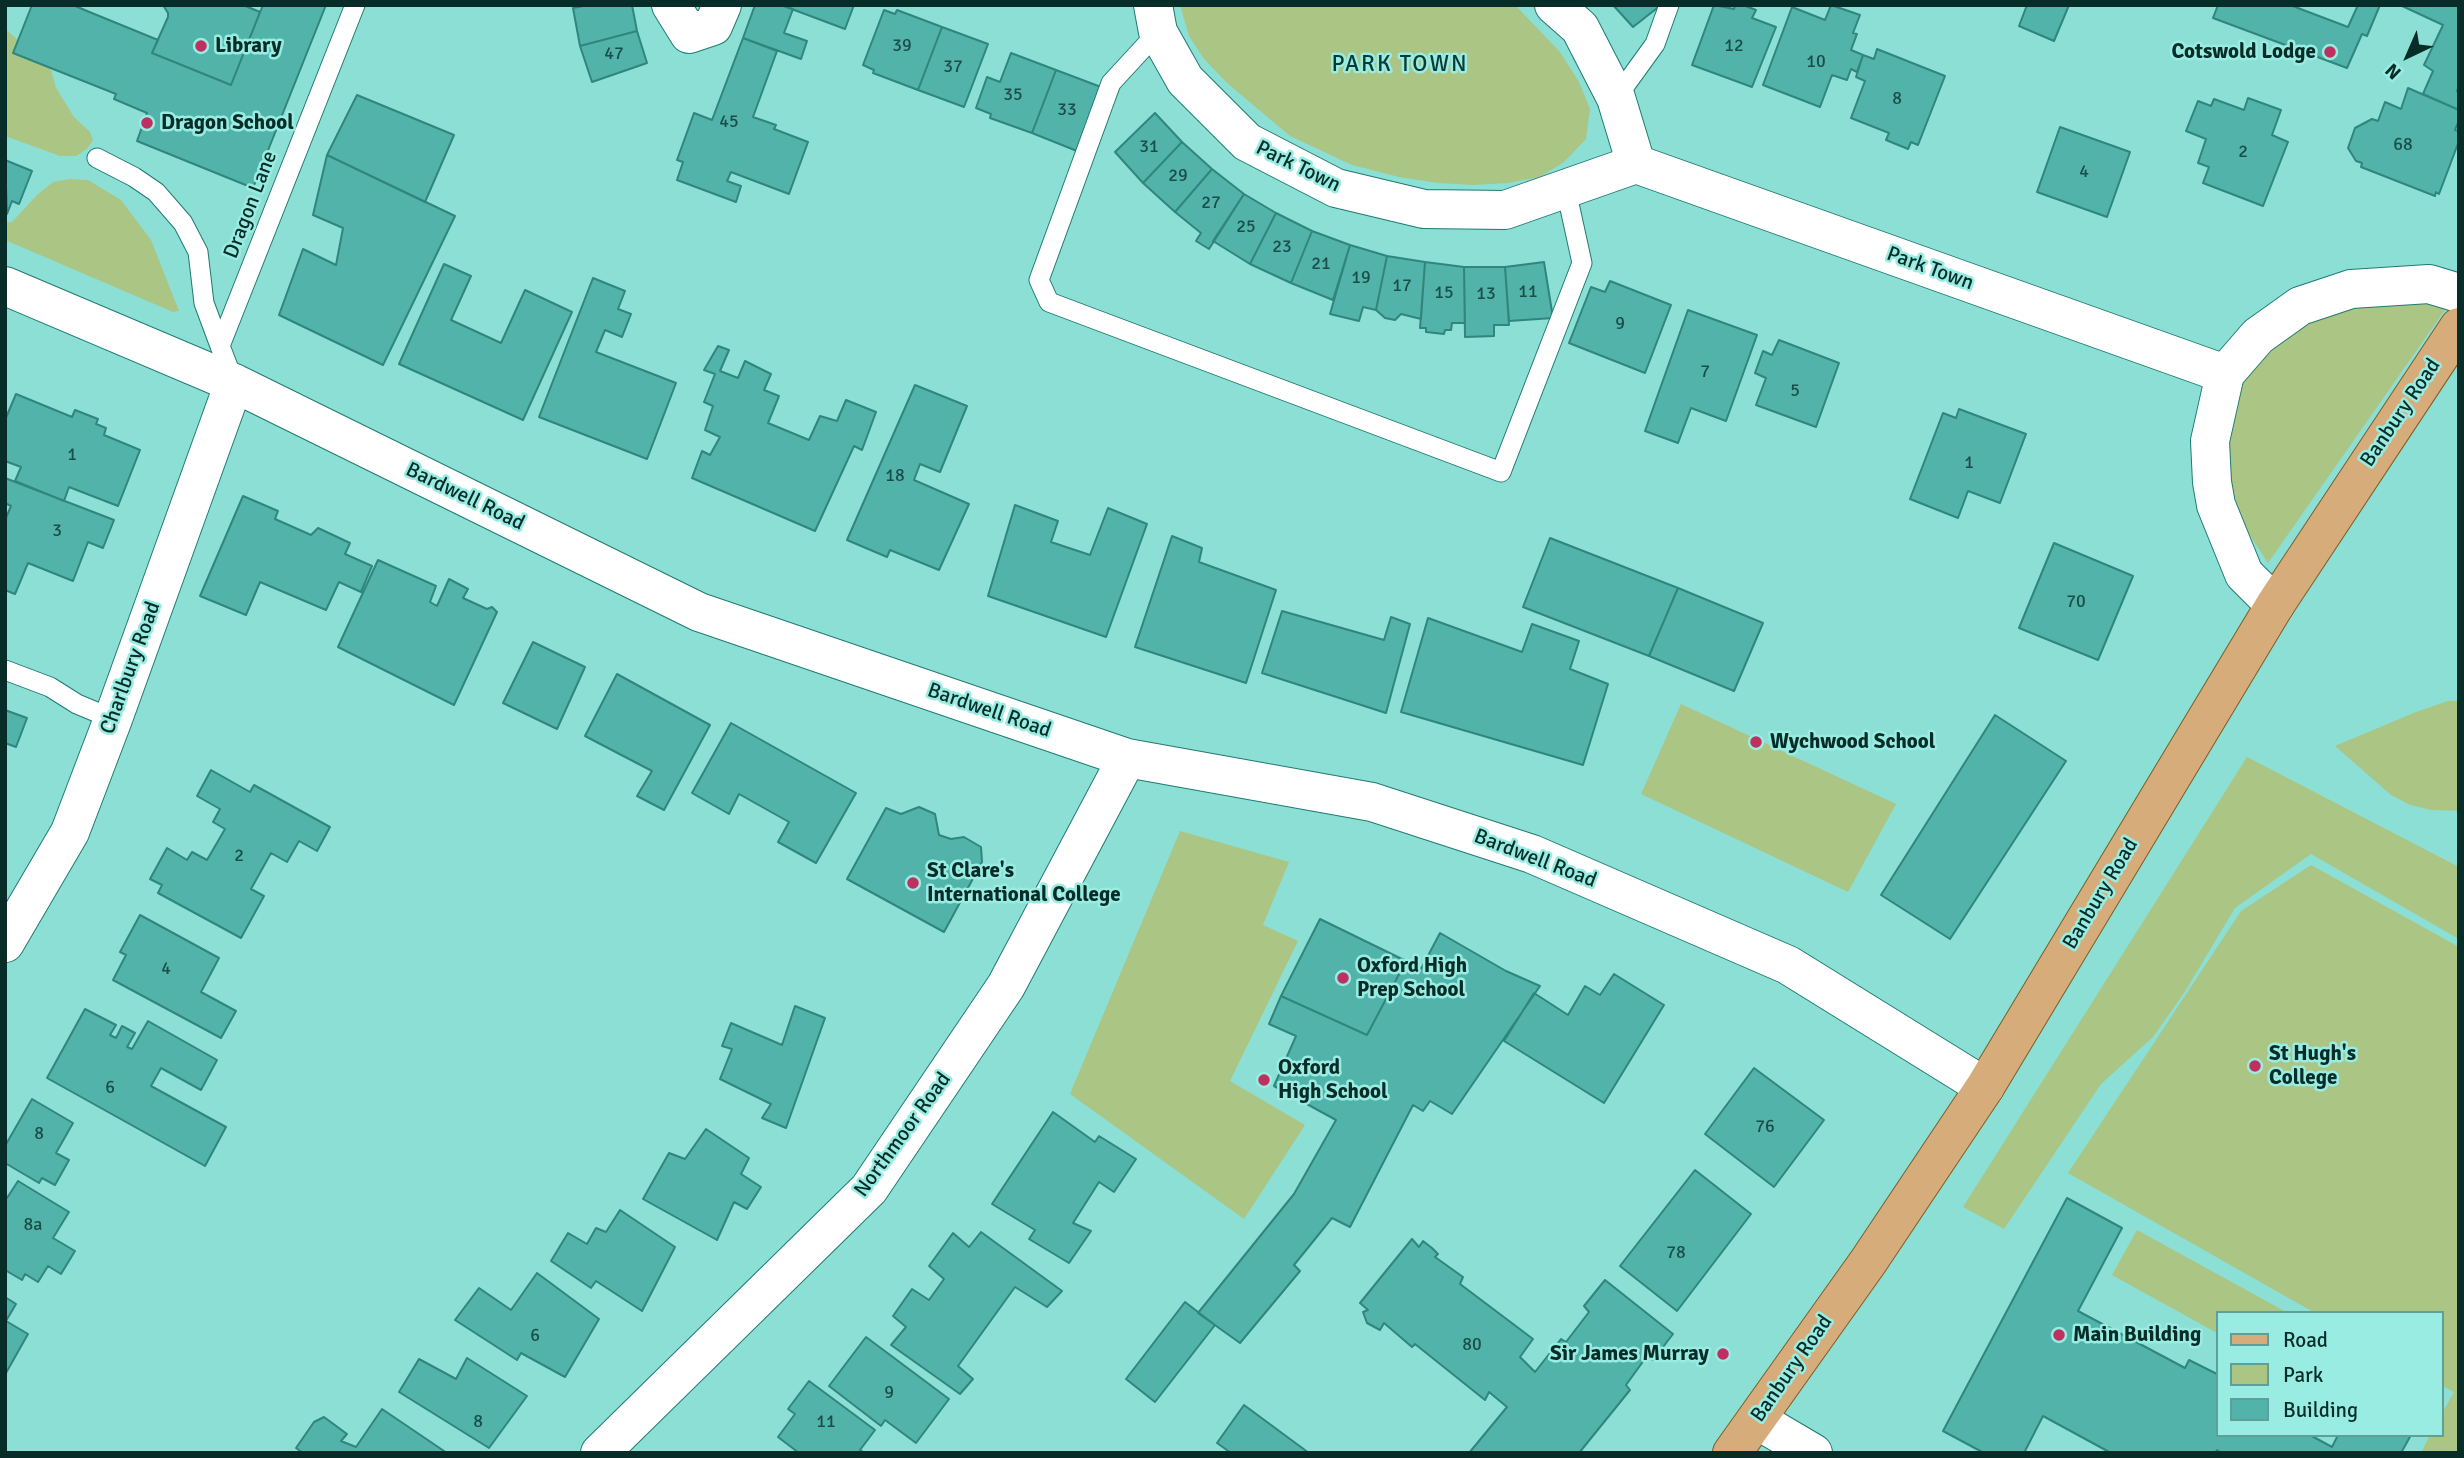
<!DOCTYPE html>
<style>
body{margin:0}
#map{position:relative;width:2464px;height:1458px;overflow:hidden;background:#8bdfd5;font-family:Signika,sans-serif}
canvas{display:block}
.frame{position:absolute;inset:0;border:7px solid #082d29;pointer-events:none}
.legend{position:absolute;left:2216px;top:1311px;width:228px;height:126px;box-sizing:border-box;background:#98ece2;border:2px solid #5ea098;margin:0;padding:9px 12px;list-style:none;font-size:21px;color:#082d29}
.legend li{display:flex;align-items:center;gap:14px;height:35px}
.legend b{width:35px;border:2px solid #5ea098}
.north{position:absolute;left:2373px;top:21px;width:70px;height:70px;-webkit-text-stroke:5px #98ece2;paint-order:stroke;rotate:224deg;font-size:19px;font-weight:700;line-height:28px;text-align:center;color:#082d29}
.north::after{content:'';display:block;margin:auto;width:24px;height:32px;background:#082d29;clip-path:polygon(50% 0,100% 100%,50% 72%,0 100%)}
</style>
<div id="map">
<canvas width="2464" height="1458"></canvas>
<div class="frame"></div>
<ul class="legend">
<li><b style="height:9px;background:#d6ad7a"></b>Road</li>
<li><b style="height:19px;background:#abc584"></b>Park</li>
<li><b style="height:19px;background:#51b3a9"></b>Building</li>
</ul>
<div class="north">N</div>
</div>
<script>
const context = document.querySelector('canvas').getContext('2d');
context.lineJoin = 'round';
function fill(path, color) { context.fillStyle = color; context.fill(path, 'evenodd'); }
const poly = rows => new Path2D(rows.map(r => 'M' + r).join(''));
function stroke(path, color, width, dash) { context.strokeStyle = color; context.lineWidth = width; context.lineCap = dash ? 'butt' : 'round'; context.setLineDash(dash || []); context.stroke(path); }
function drawText(font, color, halo, rows, align = 'center') {
  context.font = font + ' Signika,sans-serif'; context.lineWidth = 5; context.setLineDash([]); context.textBaseline = 'middle'; context.strokeStyle = halo; context.fillStyle = color; for (const [text, x, y, turn = 0] of rows) {
    context.save(); context.translate(x, y); context.rotate((+turn || 0) * Math.PI / 180); context.textAlign = isNaN(turn) ? turn : align; if (halo) context.strokeText(text, 0, 0); context.fillText(text, 0, 0); context.restore();
  }
}
fill(poly([
 [1180,5,1515,5,1560,52,1579,82,1590,109,1586,139,1564,162,1540,177,1508,183,1473,185,1438,183,1399,177,1352,165,1290,136,1227,83,1204,59,1189,36],
 [5,29,50,67,56,88,74,117,90,132,93,140,87,149,76,156,60,156,5,136],
 [70,179,88,180,121,200,151,240,179,311,173,312,5,240,5,223,12,222,37,195,53,182],
 [2363,298,2449,304,2268,563,2240,520,2224,444,2239,387,2269,346,2306,315],
 [2448,701,2459,701,2459,811,2431,810,2410,805,2391,795,2335,746,2416,712],
 [1681,704,1896,804,1848,892,1641,794],
 [2247,757,2459,867,2459,939,2311,854,2235,908,2184,993,2153,1037,2101,1084,2004,1229,1963,1207],
 [1180,831,1289,862,1263,925,1298,941,1230,1081,1305,1125,1244,1219,1070,1094],
 [2311,865,2459,947,2459,1453,2421,1453,2430,1435,2441,1435,2441,1415,2454,1392,2441,1385,2441,1313,2315,1313,2068,1173,2241,911],
 [2137,1230,2288,1313,2217,1313,2217,1333,2112,1275]
]), '#abc584');
const building = poly([
 [32,5,73,5,87,11,158,40,152,53,231,85,263,5,326,5,253,188,137,141,147,113,114,99,116,94,13,53,32,5],
 [243,5,260,12,231,85,152,53,168,17,168,13,163,5,243,5],
 [588,5,632,5,637,31,580,46,573,8,588,5],
 [755,5,781,5,793,9,784,33,807,41,801,59,743,38,755,5],
 [781,5,854,5,845,29,781,5],
 [1613,5,1661,5,1633,27,1613,5],
 [1714,5,1734,9,1735,5,1743,5,1756,10,1752,18,1776,27,1752,87,1692,65,1714,5],
 [1831,5,1860,15,1853,33,1857,34,1851,50,1863,55,1857,72,1851,69,1847,80,1832,75,1820,107,1763,85,1792,7,1825,20,1831,5],
 [2027,5,2069,5,2054,41,2019,26,2027,5],
 [2218,5,2290,5,2348,27,2358,5,2380,5,2367,36,2362,34,2347,68,2213,18,2218,5],
 [2400,5,2459,5,2459,86,2457,91,2459,92,2459,110,2423,94,2433,71,2424,65,2443,25,2400,5],
 [884,10,895,14,897,10,942,27,918,90,873,73,874,70,863,65,884,10],
 [942,27,988,44,964,107,918,90,942,27],
 [637,31,647,63,592,82,580,46,637,31],
 [743,38,777,51,753,117,776,125,774,129,808,142,789,194,731,172,727,181,741,186,736,202,677,180,683,162,677,160,694,113,712,120,743,38],
 [1877,49,1945,76,1918,145,1911,142,1908,149,1886,140,1889,133,1851,118,1865,81,1856,77,1863,55,1874,59,1877,49],
 [1011,53,1056,70,1032,133,990,118,991,114,976,108,987,77,1000,82,1011,53],
 [1056,70,1101,87,1077,151,1032,133,1056,70],
 [2408,88,2459,110,2459,120,2455,130,2459,131,2459,141,2439,194,2436,192,2435,196,2361,167,2362,163,2356,161,2348,148,2355,128,2372,119,2378,121,2385,102,2401,109,2408,88],
 [357,95,454,135,425,202,327,155,357,95],
 [2248,98,2281,110,2272,135,2288,142,2263,206,2203,183,2209,167,2198,163,2206,139,2186,131,2198,101,2211,106,2214,99,2244,110,2248,98],
 [1155,113,1182,142,1143,183,1115,152,1155,113],
 [2060,127,2130,152,2107,217,2037,192,2060,127],
 [1182,142,1212,169,1175,212,1143,183,1182,142],
 [327,155,455,216,383,365,279,315,303,249,336,265,343,228,313,215,327,155],
 [5,160,32,171,19,204,12,201,7,214,5,160],
 [1212,169,1244,194,1209,249,1196,241,1201,233,1175,212,1212,169],
 [1244,194,1276,213,1250,264,1213,241,1244,194],
 [1276,213,1312,231,1291,283,1250,264,1276,213],
 [1312,231,1350,245,1333,300,1291,283,1312,231],
 [1350,245,1387,256,1376,310,1363,307,1359,321,1330,314,1350,245],
 [1387,256,1425,262,1421,319,1401,314,1395,320,1385,318,1376,310,1387,256],
 [1425,262,1464,267,1465,323,1452,323,1451,330,1445,330,1444,334,1426,332,1426,328,1420,328,1425,262],
 [1544,262,1553,318,1509,321,1505,267,1544,262],
 [444,264,471,276,451,320,501,343,525,290,572,312,523,420,399,364,444,264],
 [1464,267,1505,267,1509,325,1494,325,1494,336,1465,337,1464,267],
 [593,278,625,291,618,309,631,314,622,337,605,330,596,352,676,383,647,459,539,417,593,278],
 [1610,281,1671,305,1645,373,1569,343,1591,287,1605,292,1610,281],
 [1688,310,1757,335,1726,421,1691,408,1678,443,1645,431,1688,310],
 [1779,340,1839,363,1816,427,1756,405,1766,378,1755,373,1763,351,1772,355,1779,340],
 [718,346,729,350,720,371,738,378,745,361,771,374,764,390,779,396,768,423,809,440,820,416,837,421,846,400,876,412,862,450,854,446,815,531,692,478,702,451,710,455,720,437,705,430,713,406,704,402,715,374,704,370,718,346],
 [915,385,967,406,940,472,920,464,914,480,969,504,939,570,890,550,887,557,847,540,915,385],
 [16,394,72,417,75,410,98,419,96,424,106,428,104,435,140,450,118,506,69,487,64,501,15,481,21,467,5,461,5,420,16,394],
 [1959,409,2026,434,2000,503,1968,491,1958,518,1910,499,1943,413,1956,418,1959,409],
 [5,478,114,520,103,548,88,542,73,581,28,563,15,594,5,590,5,520,11,506,5,503,5,478],
 [243,496,278,511,275,519,311,535,318,528,350,543,345,554,372,566,361,592,339,582,326,610,260,582,246,615,200,596,243,496],
 [1015,505,1058,521,1051,542,1090,555,1108,508,1147,524,1106,637,988,596,1015,505],
 [1172,536,1202,548,1199,562,1276,590,1246,683,1135,647,1172,536],
 [1550,538,1678,588,1649,656,1523,607,1550,538],
 [2054,543,2133,576,2098,660,2019,628,2054,543],
 [378,560,436,586,430,602,437,606,449,579,468,589,463,598,487,609,492,607,497,612,454,705,338,647,378,560],
 [1678,588,1763,623,1734,691,1649,656,1678,588],
 [1282,611,1384,640,1391,617,1410,624,1386,713,1262,673,1282,611],
 [1428,618,1522,652,1532,624,1579,641,1570,669,1608,684,1583,765,1401,712,1428,618],
 [533,642,585,667,557,729,503,703,533,642],
 [617,674,710,725,664,810,637,796,652,771,585,736,617,674],
 [5,710,27,718,16,747,5,743,5,710],
 [1995,715,2066,761,1950,939,1881,895,1995,715],
 [731,723,856,793,816,863,778,842,789,822,739,794,729,814,692,793,731,723],
 [211,770,250,792,254,785,330,827,317,851,299,841,287,862,271,853,251,889,264,896,241,938,158,893,162,885,150,879,167,848,187,860,192,852,207,860,225,829,213,822,220,809,197,796,211,770],
 [919,807,935,814,939,835,951,839,964,837,981,847,982,862,944,932,847,879,886,808,901,814,919,807],
 [140,915,219,958,201,992,236,1011,221,1038,113,980,126,955,120,952,140,915],
 [1320,919,1406,961,1367,1035,1281,996,1320,919],
 [1440,933,1506,971,1540,986,1452,1114,1430,1101,1423,1111,1413,1105,1350,1227,1332,1218,1294,1265,1300,1271,1240,1343,1198,1313,1294,1194,1336,1120,1274,1086,1296,1036,1269,1024,1281,996,1367,1035,1406,961,1421,969,1440,933],
 [1614,974,1664,1005,1604,1103,1504,1041,1534,993,1568,1015,1585,986,1600,995,1614,974],
 [795,1006,825,1018,786,1128,762,1118,771,1104,720,1079,732,1049,722,1046,731,1023,782,1045,795,1006],
 [85,1009,116,1025,110,1035,116,1038,122,1026,135,1033,127,1047,132,1049,148,1021,217,1060,201,1090,161,1068,151,1086,226,1127,205,1166,47,1078,85,1009],
 [1754,1068,1824,1120,1774,1187,1705,1134,1754,1068],
 [32,1099,73,1123,56,1153,69,1160,55,1185,42,1178,39,1183,5,1163,5,1146,32,1099],
 [1053,1112,1095,1142,1099,1136,1136,1159,1114,1192,1099,1182,1073,1223,1091,1231,1069,1263,1029,1239,1035,1230,992,1204,1053,1112],
 [706,1129,749,1158,741,1174,761,1187,747,1209,734,1202,717,1240,643,1199,669,1153,685,1159,706,1129],
 [1695,1170,1751,1214,1677,1311,1620,1266,1695,1170],
 [18,1181,69,1212,53,1238,75,1251,61,1274,48,1266,38,1282,25,1274,22,1280,5,1270,5,1197,7,1198,18,1181],
 [2067,1198,2122,1228,2078,1311,2185,1368,2189,1360,2217,1374,2217,1435,2310,1435,2332,1447,2338,1435,2411,1435,2401,1453,2222,1453,2217,1450,2215,1453,2111,1453,2043,1416,2024,1453,1984,1453,1943,1431,2067,1198],
 [620,1210,675,1247,642,1311,596,1281,591,1288,551,1261,568,1233,587,1244,596,1228,606,1232,620,1210],
 [981,1232,1062,1291,1047,1307,1015,1287,958,1366,973,1379,960,1394,891,1345,906,1327,893,1316,912,1289,929,1300,944,1279,929,1266,953,1233,969,1247,981,1232],
 [1412,1239,1419,1247,1423,1241,1432,1248,1438,1254,1435,1257,1463,1277,1460,1284,1533,1339,1520,1357,1535,1372,1561,1339,1566,1342,1589,1312,1584,1306,1605,1280,1673,1334,1653,1360,1647,1356,1626,1385,1630,1390,1579,1453,1469,1453,1507,1407,1489,1392,1485,1400,1415,1344,1412,1347,1384,1323,1380,1330,1367,1323,1363,1312,1368,1310,1360,1303,1412,1239],
 [537,1273,599,1319,565,1377,521,1353,517,1360,455,1320,479,1288,511,1310,537,1273],
 [5,1297,16,1304,6,1321,28,1334,6,1373,5,1297],
 [1185,1302,1215,1325,1155,1402,1126,1379,1185,1302],
 [866,1337,949,1399,916,1443,885,1420,881,1426,829,1386,866,1337],
 [467,1358,527,1396,489,1448,399,1392,419,1359,456,1379,467,1358],
 [809,1381,875,1430,860,1450,865,1453,799,1453,778,1437,795,1414,788,1409,809,1381],
 [1244,1405,1309,1453,1231,1453,1217,1443,1244,1405],
 [382,1409,447,1453,303,1453,296,1448,314,1422,324,1417,347,1434,341,1441,356,1447,382,1409]
]);
fill(building, '#51b3a9');
stroke(building, '#2f867d', 2);
const lane = poly([
 [1158,32,1111,83,1039,280,1049,302,1501,472,1582,263,1566,190],
 [1616,98,1655,44,1669,5],
 [97,158,134,177,156,192,183,223,198,252,204,303,220,346],
 [234,382,220,346,355,5],
 [5,670,50,687,77,704,113,719]
]);
const street = poly([
 [671,5,689,34,713,26,722,5],
 [1153,5,1158,32,1185,80,1247,142,1336,188,1424,209,1505,210,1636,164,1616,98,1580,28,1554,5],
 [1636,164,2225,374],
 [5,286,234,383,699,612,1127,758,1372,802,1532,854,1788,965,1985,1087],
 [2275,605,2244,574,2216,505,2212,482,2210,441,2225,374,2258,336,2300,306,2351,289,2429,284,2459,293],
 [5,943,70,832,113,719,234,383],
 [1757,1420,1813,1453],
 [600,1453,869,1189,1006,986,1127,758]
]);
const primary = poly([
 [1732,1453,1868,1262,1985,1087,2275,605,2459,327]
]);
stroke(lane, '#207b72', 21);
stroke(street, '#207b72', 40);
stroke(primary, '#7c5c24', 40);
stroke(lane, '#fff', 19);
stroke(street, '#fff', 38);
stroke(primary, '#d6ad7a', 38);
for (const [x, y, r, color] of [
 [201,46,7,"#be305f"],
 [2330,52,7,"#be305f"],
 [147,123,7,"#be305f"],
 [1756,742,7,"#be305f"],
 [913,883,7,"#be305f"],
 [1343,978,7,"#be305f"],
 [2255,1066,7,"#be305f"],
 [1264,1080,7,"#be305f"],
 [2059,1335,7,"#be305f"],
 [1723,1354,7,"#be305f"]
]) { const dot = new Path2D(); dot.arc(x, y, r, 0, 2 * Math.PI); context.fillStyle = color; context.fill(dot); stroke(dot, '#98ece2', 2.5); }
drawText('18px', '#1a4e49', null, [
 ["39",902,46],
 ["12",1734,46],
 ["47",614,54],
 ["10",1816,62],
 ["37",953,67],
 ["35",1013,95],
 ["8",1897,99],
 ["33",1067,110],
 ["45",729,122],
 ["68",2403,145],
 ["31",1149,147],
 ["2",2243,152],
 ["4",2084,172],
 ["29",1178,176],
 ["27",1211,203],
 ["25",1246,227],
 ["23",1282,247],
 ["21",1321,264],
 ["19",1361,278],
 ["17",1402,286],
 ["11",1528,292],
 ["15",1444,293],
 ["13",1486,294],
 ["9",1620,324],
 ["7",1705,372],
 ["5",1795,391],
 ["1",72,455],
 ["1",1969,463],
 ["18",895,476],
 ["3",57,531],
 ["70",2076,602],
 ["2",239,856],
 ["4",166,969],
 ["6",110,1088],
 ["76",1765,1127],
 ["8",39,1134],
 ["8a",33,1225],
 ["78",1676,1253],
 ["6",535,1336],
 ["80",1472,1345],
 ["9",889,1393],
 ["8",478,1422],
 ["11",826,1422]
]);
drawText('bold 21px', '#082d29', '#98ece2', [
 ["Library",215,46],
 ["Cotswold Lodge",2316,52,"right"],
 ["Dragon School",161,123],
 ["Wychwood School",1770,742],
 ["St Clare's",927,871],
 ["International College",927,895],
 ["Oxford High",1357,966],
 ["Prep School",1357,990],
 ["St Hugh's",2269,1054],
 ["College",2269,1078],
 ["Oxford",1278,1068],
 ["High School",1278,1092],
 ["Main Building",2073,1335],
 ["Sir James Murray",1709,1354,"right"]
], 'left');
drawText('21px', '#082d29', '#98ece2', [
 ["Park Town",1298,167,26],
 ["Dragon Lane",251,205,-69],
 ["Park Town",1930,269,20],
 ["Banbury Road",2401,413,-56],
 ["Bardwell Road",465,497,26],
 ["Charlbury Road",131,668,-70],
 ["Bardwell Road",989,711,19],
 ["Bardwell Road",1535,859,21],
 ["Banbury Road",2101,894,-59],
 ["Northmoor Road",903,1135,-54],
 ["Banbury Road",1792,1369,-55]
]);
context.letterSpacing = '2px';
drawText('23px', '#0a3a36', '#98ece2', [
 ["PARK TOWN",1400,65]
]);
context.letterSpacing = '0px';
</script>
